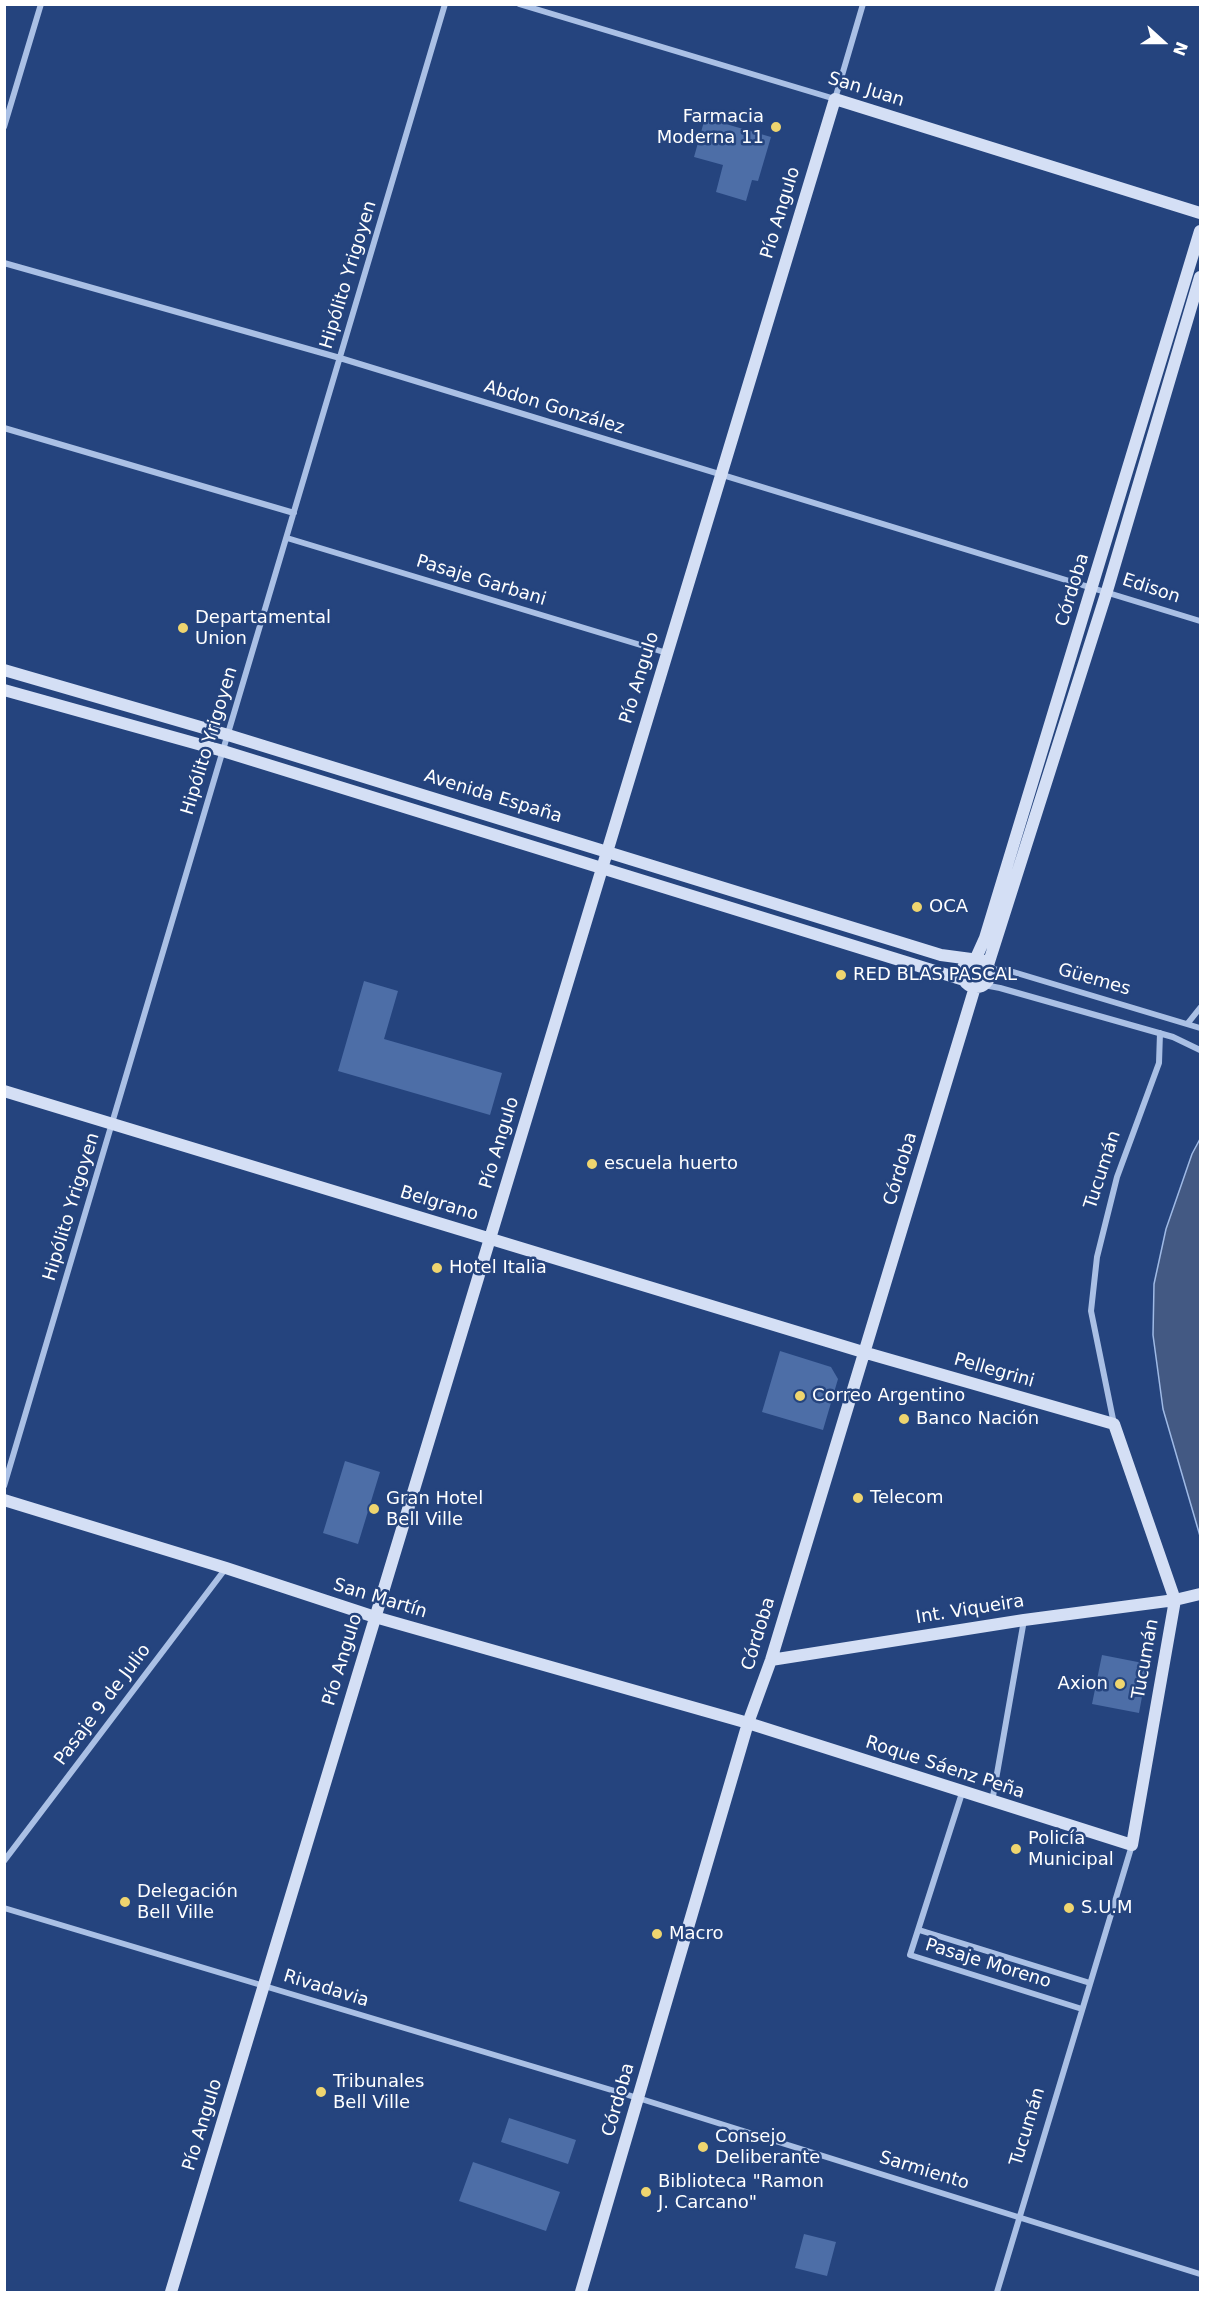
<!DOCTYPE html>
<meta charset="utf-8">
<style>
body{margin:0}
#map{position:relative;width:1205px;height:2297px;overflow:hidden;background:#25447e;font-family:"DejaVu Sans",sans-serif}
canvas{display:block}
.frame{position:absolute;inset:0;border:6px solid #fff;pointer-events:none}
.north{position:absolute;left:1133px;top:12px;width:60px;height:60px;-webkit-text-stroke:4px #25447e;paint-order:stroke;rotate:111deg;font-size:16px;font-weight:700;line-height:24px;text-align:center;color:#fff}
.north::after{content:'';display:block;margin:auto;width:21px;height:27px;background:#fff;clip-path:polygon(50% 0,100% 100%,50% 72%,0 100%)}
</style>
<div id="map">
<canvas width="1205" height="2297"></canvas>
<div class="frame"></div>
<div class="north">N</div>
</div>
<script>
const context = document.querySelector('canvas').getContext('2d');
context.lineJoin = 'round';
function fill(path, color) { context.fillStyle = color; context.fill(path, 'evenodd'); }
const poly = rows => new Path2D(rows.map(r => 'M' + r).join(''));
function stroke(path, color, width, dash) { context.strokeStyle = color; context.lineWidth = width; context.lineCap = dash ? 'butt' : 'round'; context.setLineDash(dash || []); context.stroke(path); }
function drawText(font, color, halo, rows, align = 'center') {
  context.font = font + ' "DejaVu Sans",sans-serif'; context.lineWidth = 5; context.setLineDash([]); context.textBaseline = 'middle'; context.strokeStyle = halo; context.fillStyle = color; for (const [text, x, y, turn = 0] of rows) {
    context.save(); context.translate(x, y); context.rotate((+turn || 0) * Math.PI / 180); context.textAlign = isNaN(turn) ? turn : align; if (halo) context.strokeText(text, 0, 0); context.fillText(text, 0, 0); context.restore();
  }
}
const water = poly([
 [1200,1139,1200,1536,1163,1409,1153,1335,1154,1284,1166,1229,1192,1154,1200,1139]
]);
fill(water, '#435983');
stroke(water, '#9fbae6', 1.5);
fill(poly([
 [705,118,771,137,758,181,752,180,746,201,716,192,723,165,694,157],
 [364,981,398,991,384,1039,502,1073,490,1115,338,1071],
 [780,1351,831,1367,838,1379,823,1430,762,1412],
 [345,1461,380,1472,358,1544,323,1533],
 [1102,1655,1148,1664,1139,1713,1092,1704],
 [509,2118,576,2140,568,2164,501,2142],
 [473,2162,560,2192,546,2231,459,2201],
 [804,2234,836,2242,827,2276,795,2268]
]), '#4d6ea7');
stroke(poly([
 [519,4,835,99,863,4],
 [4,127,41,4],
 [4,263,340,358,1200,621],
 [4,428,294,513],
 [287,538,667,653],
 [990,969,1010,971,1200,1028],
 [984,985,1000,988,1173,1037,1200,1050],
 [1188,1023,1200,1008],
 [1114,1424,1091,1311,1097,1257,1117,1177,1159,1063,1160,1033],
 [4,1486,445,4],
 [962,1793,910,1955,1082,2009],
 [992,1802,1024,1620],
 [4,1861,226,1568],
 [4,1908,638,2098,1200,2274],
 [919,1930,1090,1983],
 [997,2292,1132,1845]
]), '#aac0e5', 6);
stroke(poly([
 [4,670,228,735,941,955,971,959],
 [4,690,223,751,964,980],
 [976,958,985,938,1200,231],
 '962 973a14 14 0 1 1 28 0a14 14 0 1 1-28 0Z',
 [988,965,1107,591,1200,277],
 [4,1091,863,1352,1114,1424,1175,1600,1132,1845,748,1723,375,1617,226,1568,4,1500],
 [771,1660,1024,1620,1175,1600,1200,1594],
 [171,2292,835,99,1200,213],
 [581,2292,748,1723,771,1660,975,987]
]), '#d4dff5', 12);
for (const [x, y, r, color] of [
 [776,127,6,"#efd56f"],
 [183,628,6,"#efd56f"],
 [917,907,6,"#efd56f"],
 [841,975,6,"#efd56f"],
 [592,1164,6,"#efd56f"],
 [437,1268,6,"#efd56f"],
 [800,1396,6,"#efd56f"],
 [904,1419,6,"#efd56f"],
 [858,1498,6,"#efd56f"],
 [374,1509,6,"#efd56f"],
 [1120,1684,6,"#efd56f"],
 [1016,1849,6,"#efd56f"],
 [125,1902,6,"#efd56f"],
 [1069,1908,6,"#efd56f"],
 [657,1934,6,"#efd56f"],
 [321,2092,6,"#efd56f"],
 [703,2147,6,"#efd56f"],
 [646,2192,6,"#efd56f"]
]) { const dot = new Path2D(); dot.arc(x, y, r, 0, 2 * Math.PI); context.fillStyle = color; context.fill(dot); stroke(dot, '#25447e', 2); }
drawText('18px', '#fff', '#25447e', [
 ["San Juan",866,90,17],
 ["Pío Angulo",781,213,-73],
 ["Hipólito Yrigoyen",349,275,-73],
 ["Abdon González",554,408,17],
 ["Pasaje Garbani",481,581,17],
 ["Edison",1151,589,18],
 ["Córdoba",1073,590,-73],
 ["Pío Angulo",640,678,-73],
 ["Hipólito Yrigoyen",210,741,-73],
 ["Avenida España",493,797,17],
 ["Güemes",1094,980,16],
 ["Pío Angulo",500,1143,-73],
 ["Córdoba",901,1169,-73],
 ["Tucumán",1103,1170,-72],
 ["Belgrano",439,1204,17],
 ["Hipólito Yrigoyen",72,1207,-73],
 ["Pellegrini",994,1371,16],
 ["San Martín",380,1599,17],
 ["Int. Viqueira",970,1610,-9],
 ["Córdoba",759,1634,-73],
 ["Tucumán",1146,1659,-80],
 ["Pío Angulo",343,1660,-73],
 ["Pasaje 9 de Julio",103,1705,-53],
 ["Roque Sáenz Peña",945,1768,18],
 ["Pasaje Moreno",988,1964,17],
 ["Rivadavia",326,1989,17],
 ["Córdoba",619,2100,-74],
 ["Pío Angulo",203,2125,-73],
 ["Tucumán",1028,2127,-73],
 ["Sarmiento",924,2171,17]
]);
drawText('18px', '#fff', '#25447e', [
 ["Farmacia",764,117,"right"],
 ["Moderna 11",764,138,"right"],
 ["Departamental",195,618],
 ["Union",195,639],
 ["OCA",929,907],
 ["RED BLAS PASCAL",853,975],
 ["escuela huerto",604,1164],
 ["Hotel Italia",449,1268],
 ["Correo Argentino",812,1396],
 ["Banco Nación",916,1419],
 ["Telecom",870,1498],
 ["Gran Hotel",386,1499],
 ["Bell Ville",386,1520],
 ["Axion",1108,1684,"right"],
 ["Policía",1028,1839],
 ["Municipal",1028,1860],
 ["Delegación",137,1892],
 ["Bell Ville",137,1913],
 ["S.U.M",1081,1908],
 ["Macro",669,1934],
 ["Tribunales",333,2082],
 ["Bell Ville",333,2103],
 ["Consejo",715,2137],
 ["Deliberante",715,2158],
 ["Biblioteca \"Ramon",658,2182],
 ["J. Carcano\"",658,2203]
], 'left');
</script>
